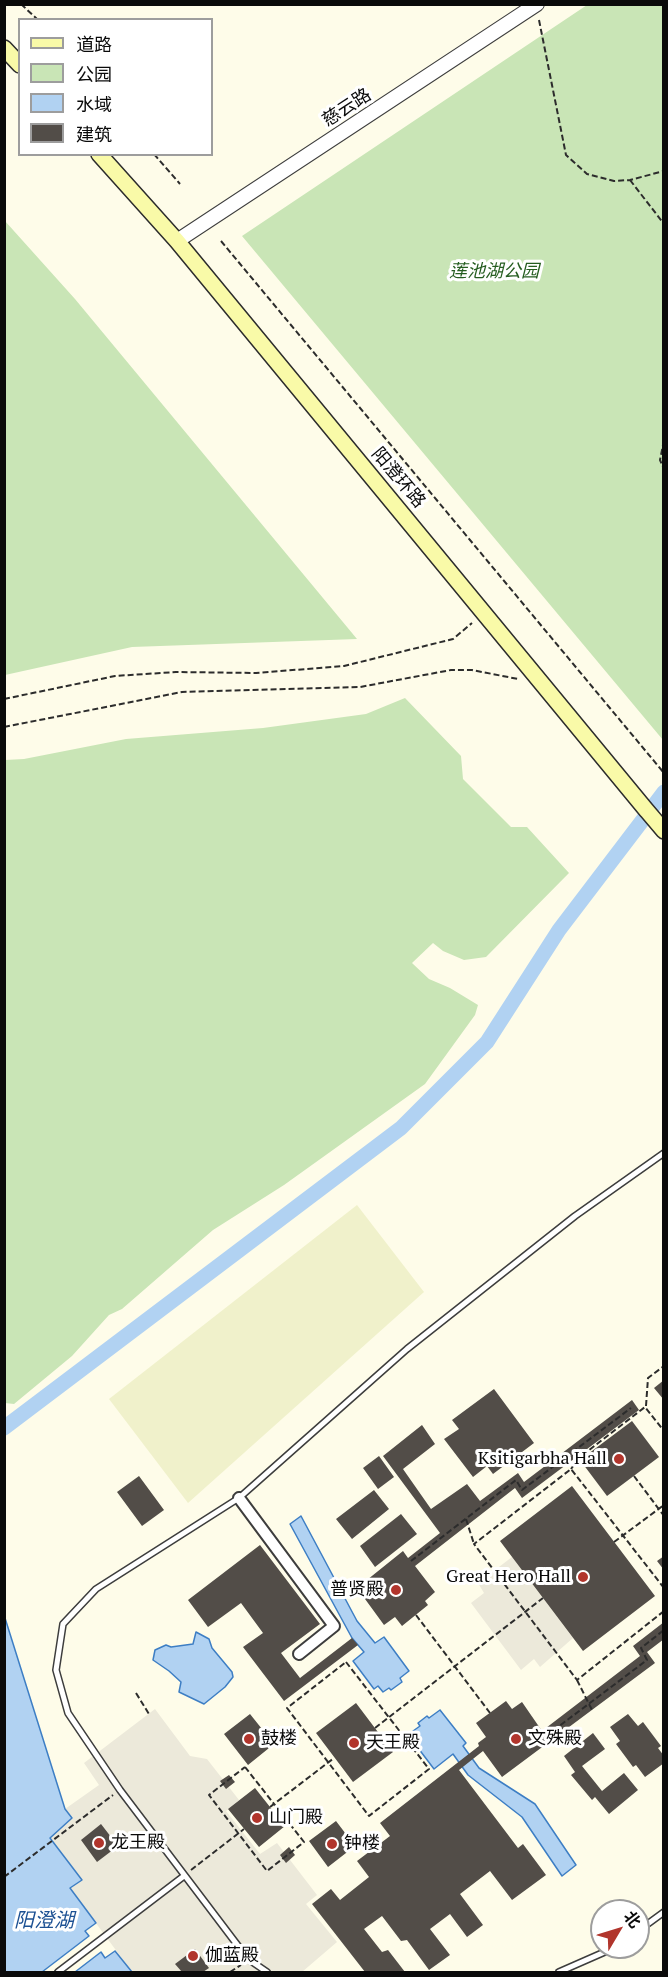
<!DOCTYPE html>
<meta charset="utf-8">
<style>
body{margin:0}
#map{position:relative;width:668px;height:1977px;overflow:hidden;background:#fefce9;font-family:"PT Serif","Noto Sans SC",serif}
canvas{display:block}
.frame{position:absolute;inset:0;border:6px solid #0a0a0a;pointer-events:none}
.legend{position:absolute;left:18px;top:18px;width:195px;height:138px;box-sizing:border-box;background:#fff;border:2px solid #9d9d9d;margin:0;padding:8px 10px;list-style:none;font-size:18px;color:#0a0a0a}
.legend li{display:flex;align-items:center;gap:12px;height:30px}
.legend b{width:30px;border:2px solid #9d9d9d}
.north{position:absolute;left:590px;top:1899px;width:60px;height:60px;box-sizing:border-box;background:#fff;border:2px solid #9d9d9d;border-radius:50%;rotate:52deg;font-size:16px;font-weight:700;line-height:24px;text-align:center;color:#0a0a0a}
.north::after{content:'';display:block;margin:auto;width:21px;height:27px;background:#b1352c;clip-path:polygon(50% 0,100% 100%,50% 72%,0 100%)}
</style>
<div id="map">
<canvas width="668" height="1977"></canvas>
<div class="frame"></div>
<ul class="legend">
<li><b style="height:8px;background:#f9faa8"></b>道路</li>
<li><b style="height:16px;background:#c9e5b6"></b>公园</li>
<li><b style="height:16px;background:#b1d2f2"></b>水域</li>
<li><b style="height:16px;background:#524d48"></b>建筑</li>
</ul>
<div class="north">北</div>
</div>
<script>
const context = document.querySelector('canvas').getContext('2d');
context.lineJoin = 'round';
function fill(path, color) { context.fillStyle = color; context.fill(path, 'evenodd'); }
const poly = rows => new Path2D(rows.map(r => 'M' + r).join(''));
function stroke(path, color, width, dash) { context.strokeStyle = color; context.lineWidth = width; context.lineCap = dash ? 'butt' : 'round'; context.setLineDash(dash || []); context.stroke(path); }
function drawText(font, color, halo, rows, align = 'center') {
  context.font = font + ' "PT Serif","Noto Sans SC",serif'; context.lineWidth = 6; context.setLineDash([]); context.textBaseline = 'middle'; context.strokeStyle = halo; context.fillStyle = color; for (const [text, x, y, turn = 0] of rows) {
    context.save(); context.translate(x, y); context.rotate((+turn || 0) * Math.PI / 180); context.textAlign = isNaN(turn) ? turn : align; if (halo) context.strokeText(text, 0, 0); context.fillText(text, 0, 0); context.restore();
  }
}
fill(poly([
 [357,1205,424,1292,188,1503,109,1399]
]), '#f0f1cb');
fill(poly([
 [587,5,663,5,663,740,242,236],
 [5,221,75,299,357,639,132,647,5,675],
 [405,698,461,756,463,779,511,827,527,827,569,873,486,957,464,960,443,951,433,943,412,963,429,979,450,988,478,1005,475,1015,425,1084,284,1185,213,1230,122,1309,109,1315,72,1356,14,1404,5,1403,5,760,24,759,126,739,263,728,366,714]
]), '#c9e5b6');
fill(poly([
 [512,1557,573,1638,540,1667,534,1659,521,1670,471,1603,484,1593,478,1583],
 [155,1709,190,1756,207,1759,239,1800,226,1811,260,1854,277,1843,317,1895,306,1904,337,1942,302,1972,132,1972,70,1888,81,1879,50,1837,72,1818,65,1809,99,1785,84,1763]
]), '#ece9da');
const water = poly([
 [301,1516,357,1621,375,1643,384,1637,409,1671,400,1678,402,1682,391,1690,389,1688,383,1692,378,1686,374,1689,353,1661,364,1652,352,1638,290,1524,301,1516],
 [5,1618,65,1809,72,1818,50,1838,82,1880,70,1888,96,1923,85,1931,89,1936,42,1972,5,1972,5,1618],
 [196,1632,209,1639,212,1648,232,1672,233,1677,225,1687,204,1704,179,1692,181,1682,169,1671,153,1660,155,1650,166,1645,171,1647,193,1644,196,1632],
 [440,1710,466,1743,463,1746,479,1768,535,1804,576,1865,562,1876,522,1817,468,1775,453,1754,434,1769,412,1740,417,1736,413,1731,420,1726,418,1723,427,1716,429,1718,440,1710],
 [115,1951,132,1972,75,1972,101,1952,105,1958,115,1951]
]);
fill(water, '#b1d2f2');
stroke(water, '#3d7ec4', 1.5);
stroke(poly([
 [4,1428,401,1128,487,1042,559,930,664,792]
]), '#b1d2f2', 15);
fill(poly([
 [664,1380,664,1400,654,1388],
 [494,1389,534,1443,493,1474,487,1466,473,1477,444,1439,459,1429,452,1420],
 [632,1400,639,1410,522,1498,515,1488,415,1566,435,1592,425,1601,428,1605,402,1626,395,1617,384,1625,357,1588,403,1551,408,1558,440,1533,383,1456,422,1425,435,1444,403,1469,431,1509,467,1484,480,1501,518,1473,524,1482],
 [632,1421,659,1457,607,1496,580,1460],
 [379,1456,394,1477,378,1489,363,1468],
 [139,1476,164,1510,142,1526,117,1492],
 [572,1486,655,1596,583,1651,500,1541],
 [374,1490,389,1509,352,1539,336,1519],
 [401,1514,417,1534,375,1567,360,1546],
 [260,1545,320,1624,281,1653,300,1678,352,1638,358,1645,284,1701,243,1647,263,1633,241,1603,208,1627,188,1600],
 [664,1556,664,1570,657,1561],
 [664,1622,664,1639,647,1652,655,1663,502,1777,483,1751,459,1770,518,1848,523,1844,546,1875,512,1900,490,1871,460,1894,483,1925,467,1937,450,1914,430,1929,450,1955,429,1970,407,1940,401,1941,382,1916,364,1929,382,1952,388,1950,405,1972,365,1972,312,1904,331,1889,340,1900,369,1877,357,1861,390,1836,380,1823,479,1746,478,1743,486,1737,476,1723,506,1701,512,1709,522,1702,542,1731,640,1656,633,1646],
 [356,1703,393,1752,353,1782,316,1733],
 [250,1714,274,1744,248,1765,224,1734],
 [628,1714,638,1726,643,1722,661,1746,658,1748,664,1756,664,1763,645,1777,636,1765,633,1767,616,1744,620,1741,610,1727],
 [593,1733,605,1749,582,1766,602,1791,624,1773,638,1790,609,1814,595,1797,592,1800,571,1775,575,1772,564,1756],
 [229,1775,235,1782,226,1789,220,1781],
 [255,1788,285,1826,259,1847,228,1809],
 [336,1821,355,1846,328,1867,309,1841],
 [101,1824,118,1846,97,1862,81,1840],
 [289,1847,295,1855,286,1863,280,1855],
 [195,1949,209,1968,203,1972,182,1972,175,1964]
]), '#524d48');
const service = poly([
 [638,1931,664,1912],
 [58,1972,184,1876],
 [267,1972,248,1959,120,1790,68,1713,56,1670,63,1624,96,1589,239,1498,407,1349,575,1216,664,1153],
 [559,1972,616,1947]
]);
const minor = poly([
 [239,1498,334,1626,299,1654]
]);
const tertiary = poly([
 [177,241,537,4]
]);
const secondary = poly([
 [4,48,20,65],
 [99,154,177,241,647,811],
 [642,805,664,831]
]);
stroke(service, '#3d3d3d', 8);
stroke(minor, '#3d3d3d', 14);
stroke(tertiary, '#3d3d3d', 16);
stroke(secondary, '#2c2c2c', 18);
stroke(poly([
 [21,4,38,20],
 [539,20,566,155,587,174,614,181,630,180,664,171],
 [154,154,180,184],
 [630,180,664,224],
 [221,241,664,773],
 [664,440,660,460,664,469],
 [4,699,115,676,176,672,256,673,344,666,453,639,472,623],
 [4,727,182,692,360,687,451,670,472,670,518,679],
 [646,1406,648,1378,664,1366],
 [571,1469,580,1457,645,1407,664,1431],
 [634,1476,664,1516],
 [466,1519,474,1544],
 [614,1542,664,1505],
 [411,1561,516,1480,522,1490,631,1408],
 [664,1588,571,1469,474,1544,577,1680,664,1611],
 [416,1615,490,1713],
 [346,1662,429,1769,369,1816,287,1708,346,1662],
 [577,1680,592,1710],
 [136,1693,149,1714],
 [375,1728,543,1598],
 [546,1736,647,1660,641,1648,664,1630],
 [245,1767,304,1842,267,1871,209,1795,245,1767],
 [270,1807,334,1758],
 [191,1870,244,1829],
 [4,1877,113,1795],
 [230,1972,241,1965]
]), '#2c2c2c', 2, [6, 3]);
stroke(service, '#fff', 5);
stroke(minor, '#fff', 10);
stroke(tertiary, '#fff', 14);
stroke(secondary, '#f9faa8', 15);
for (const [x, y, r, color] of [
 [619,1459,6,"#b1352c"],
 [583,1577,6,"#b1352c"],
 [396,1590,6,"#b1352c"],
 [249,1739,6,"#b1352c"],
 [516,1739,6,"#b1352c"],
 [354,1743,6,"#b1352c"],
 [257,1818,6,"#b1352c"],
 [99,1843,6,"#b1352c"],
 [332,1844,6,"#b1352c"],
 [193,1956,6,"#b1352c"]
]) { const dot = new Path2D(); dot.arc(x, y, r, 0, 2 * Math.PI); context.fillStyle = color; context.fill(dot); stroke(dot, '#fff', 2); }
drawText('18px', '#0a0a0a', '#fff', [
 ["慈云路",347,108,-33],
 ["阳澄环路",398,478,50]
]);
drawText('italic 18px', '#255d20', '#fff', [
 ["莲池湖公园",494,272]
]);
drawText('18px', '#0a0a0a', '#fff', [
 ["Ksitigarbha Hall",607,1459,"right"],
 ["Great Hero Hall",571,1577,"right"],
 ["普贤殿",384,1590,"right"],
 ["鼓楼",261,1739],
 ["文殊殿",528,1739],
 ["天王殿",366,1743],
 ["山门殿",269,1818],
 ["龙王殿",111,1843],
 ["钟楼",344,1844],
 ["伽蓝殿",205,1956]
], 'left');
drawText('italic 20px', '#1d5193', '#fff', [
 ["阳澄湖",44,1921]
]);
</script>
